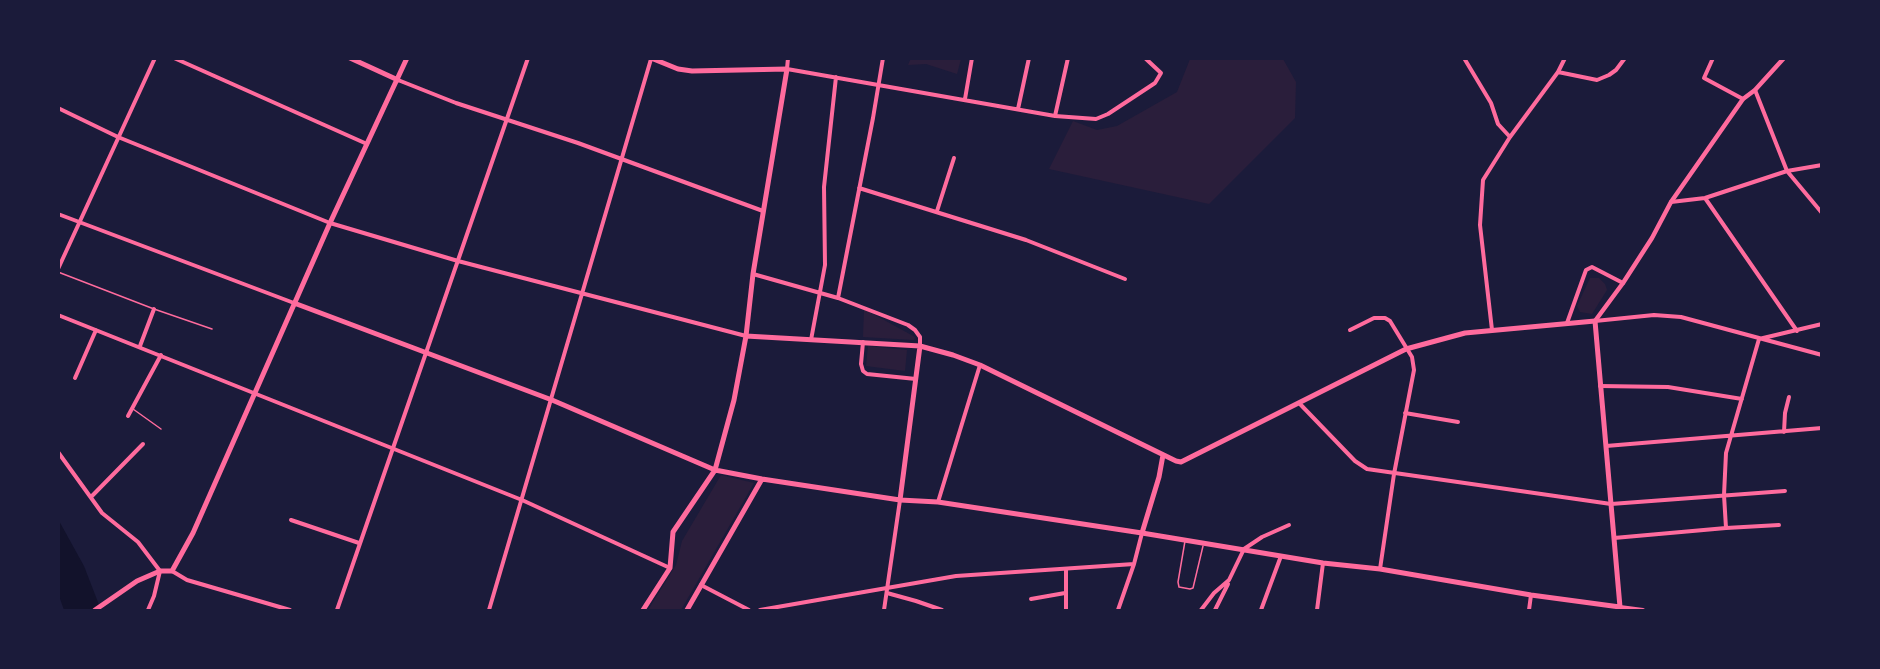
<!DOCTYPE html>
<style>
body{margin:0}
#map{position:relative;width:1880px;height:669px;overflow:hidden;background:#1b1b3a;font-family:"Nunito Sans",sans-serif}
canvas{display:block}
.frame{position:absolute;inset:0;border:60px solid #1b1b3a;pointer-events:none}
</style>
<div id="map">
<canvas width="1880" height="669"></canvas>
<div class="frame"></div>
</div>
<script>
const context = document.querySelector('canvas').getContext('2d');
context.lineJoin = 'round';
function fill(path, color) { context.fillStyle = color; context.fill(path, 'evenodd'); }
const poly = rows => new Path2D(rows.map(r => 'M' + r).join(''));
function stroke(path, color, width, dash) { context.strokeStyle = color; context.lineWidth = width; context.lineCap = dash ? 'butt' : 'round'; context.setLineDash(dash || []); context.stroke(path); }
fill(poly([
 [911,58,961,58,961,59,957,74,926,64,908,65],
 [1190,59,1283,59,1296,82,1295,118,1209,204,1049,169,1073,121,1097,130,1117,126,1177,92],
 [1590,278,1599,278,1605,284,1607,290,1592,314,1580,312,1577,306],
 [864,309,915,337,914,340,863,337],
 [868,346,907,350,905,371,866,366],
 [721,475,754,483,681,610,648,610,676,565,682,541]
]), '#2a1e3b');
fill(poly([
 [58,519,84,566,101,610,64,610,59,596]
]), '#12122b');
stroke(poly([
 [58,272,154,309,212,329],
 [133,409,161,429],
 [1185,541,1178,582,1179,587,1190,589,1193,588,1203,546]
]), '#ff6b9d', 1.5);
stroke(poly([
 [174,58,367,144],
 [788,58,787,69,1055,116,1096,119,1108,114,1155,83,1161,73,1145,58],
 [1464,58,1491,103,1498,124,1510,137],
 [1713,58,1704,78,1743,99],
 [1558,72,1597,80,1609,75,1616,70,1625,58],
 [398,80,456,103,578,143,763,211],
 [1755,90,1787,171,1822,213],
 [965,99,972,58],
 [58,108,118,137,330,223,458,261,746,336],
 [1018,109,1029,58],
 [1055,116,1068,58],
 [859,188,1026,240,1125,279],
 [1705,198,1797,331],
 [1671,202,1705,198,1787,171,1822,165],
 [937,211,954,158],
 [58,214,294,303],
 [58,269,155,58],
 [753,274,838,298,908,325,915,330,920,337,920,346],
 [838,298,873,118,883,58],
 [58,315,522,500,670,568],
 [1595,321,1654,315,1681,317,1822,355],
 [1567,323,1586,270,1592,267,1623,283],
 [1350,330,1374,318,1385,318,1390,321,1412,357,1414,370,1394,474,1380,569],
 [1492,330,1480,225,1483,180,1510,137,1558,72,1565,58],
 [811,340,825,265,824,187,836,77],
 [863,342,861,364,863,371,867,374,916,379],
 [140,346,154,309],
 [75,378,96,330],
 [1600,386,1668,387,1742,399],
 [1300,404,1355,461,1367,469,1611,504,1785,491],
 [1405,413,1458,422],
 [128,416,161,355],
 [1784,432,1785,413,1789,397],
 [1606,446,1822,428],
 [58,452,102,513,138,542,160,571,154,596,148,610],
 [91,497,143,444],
 [938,502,980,365],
 [291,520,359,543],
 [1726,528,1724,495,1726,453,1759,339,1822,324],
 [1614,538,1726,528,1779,525],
 [1066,570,1066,610],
 [172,571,187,580,290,610],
 [701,585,749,610],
 [887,593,916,601,942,610],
 [1031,599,1065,593],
 [1620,607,1643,610],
 [337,610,528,58],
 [489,610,651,59],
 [760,610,956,576,1134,564],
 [884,610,900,500],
 [1118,610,1134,564,1142,533],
 [1201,610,1214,593,1229,580,1244,549,1262,537,1289,525],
 [1215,610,1228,584],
 [1261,610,1281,556],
 [1317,610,1323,563],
 [1529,610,1531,595]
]), '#ff6b9d', 4);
stroke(poly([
 [1595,321,1623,283,1652,238,1671,202,1743,99,1755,90,1784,58]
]), '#ff6b9d', 4.5);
stroke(poly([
 [350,58,398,80],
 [294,303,552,400,715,470,762,479,900,500,938,502,1142,533,1323,563,1380,569,1531,595,1620,607,1595,321,1465,333,1406,349,1181,462,1176,461,980,365,953,355,920,346,746,336],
 [900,500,920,346],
 [1142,533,1159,477,1163,455],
 [95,610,137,581,160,571,172,571,193,533,330,223,407,58],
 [643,610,670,568,673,532,715,470,734,400,746,336,753,274,787,69,692,71,678,69,651,58],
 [687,610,762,479]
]), '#ff6b9d', 5);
</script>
